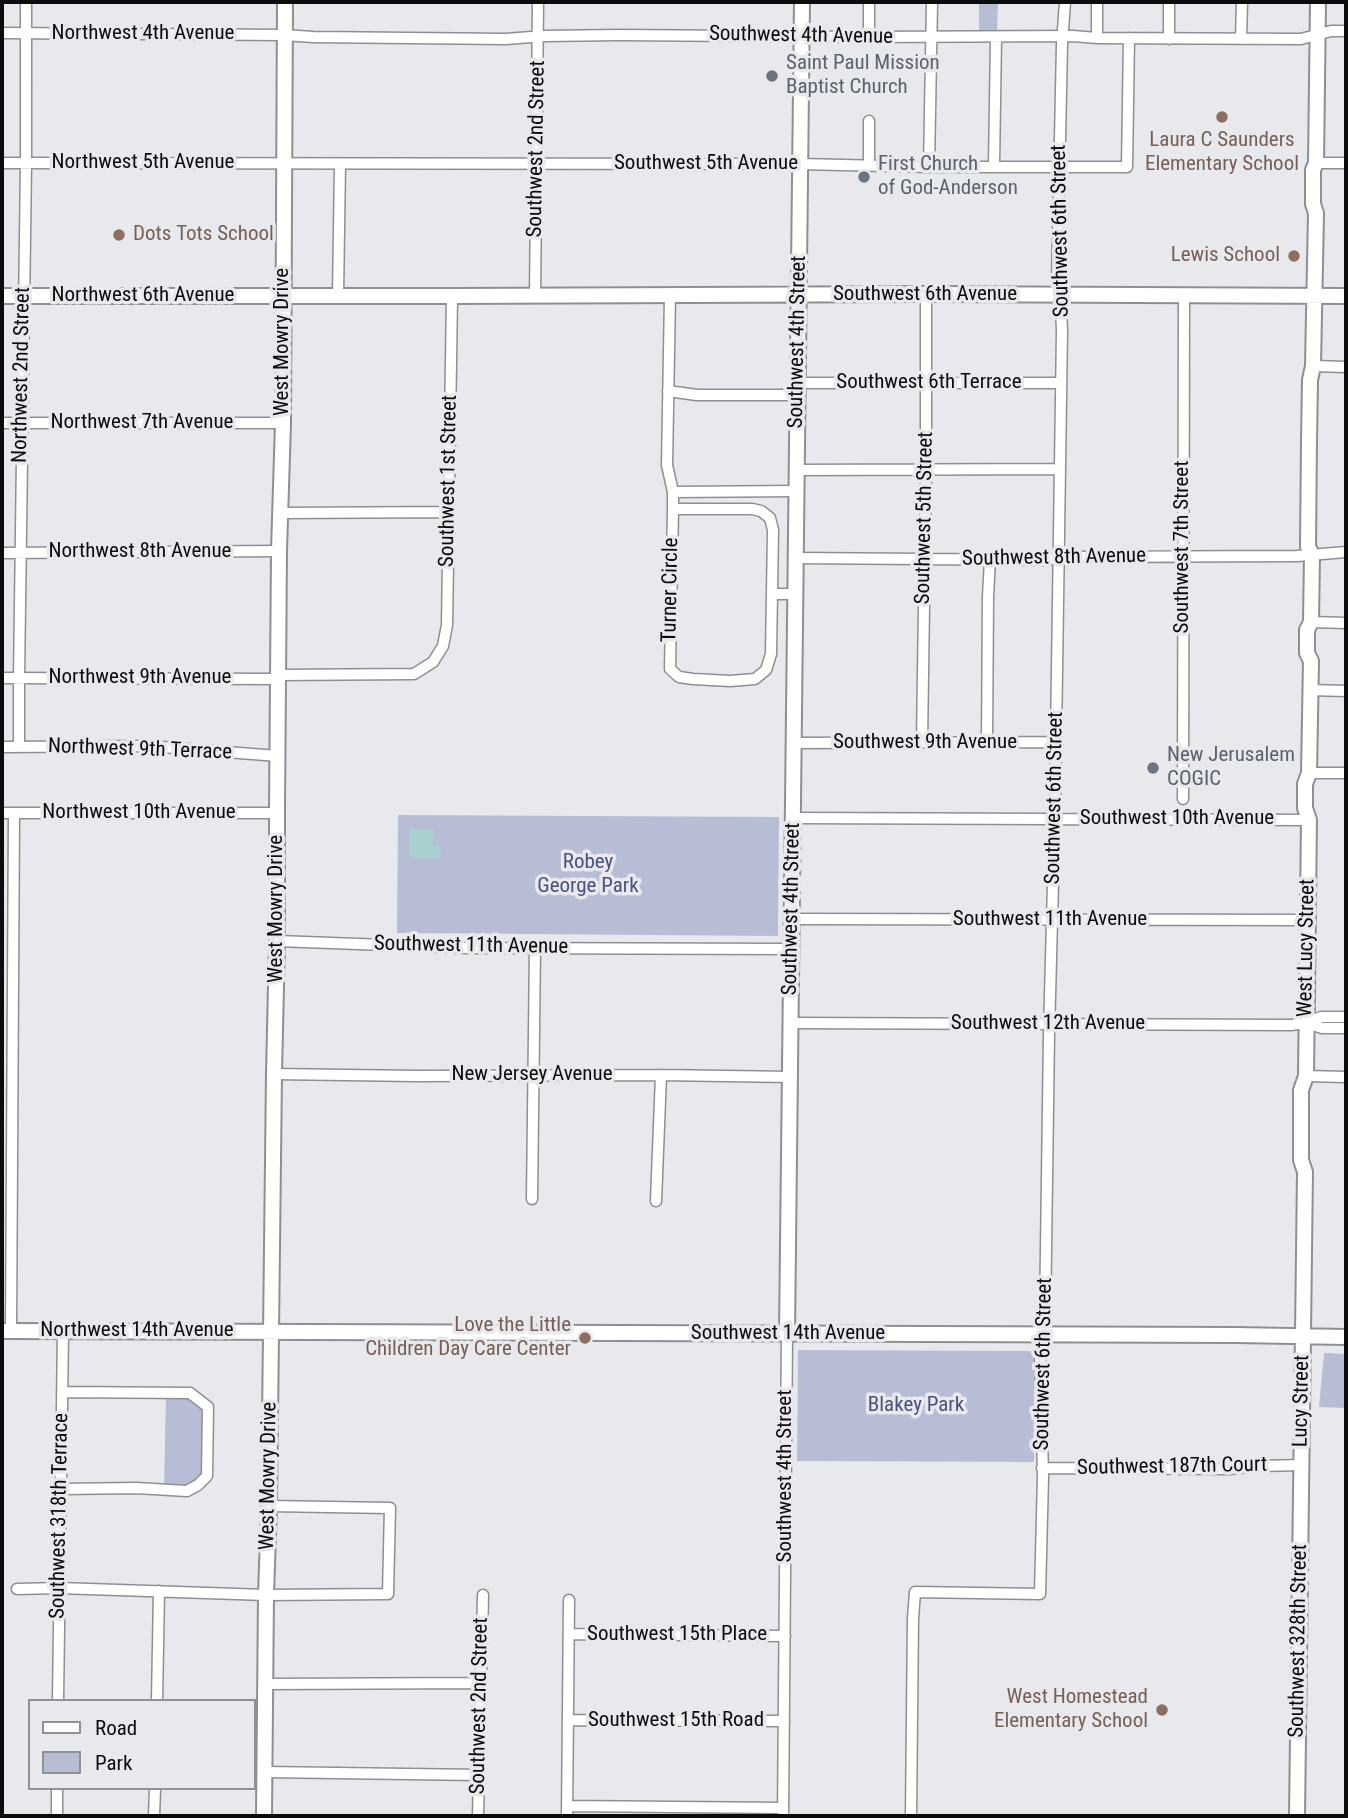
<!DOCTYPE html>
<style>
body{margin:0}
#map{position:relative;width:1348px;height:1818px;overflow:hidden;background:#e8e9ed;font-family:"Roboto Condensed",sans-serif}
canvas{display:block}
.frame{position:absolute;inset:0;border:4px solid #0b0c0d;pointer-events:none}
.legend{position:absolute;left:28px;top:1699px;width:228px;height:91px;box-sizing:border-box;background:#e8e9ed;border:2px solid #909193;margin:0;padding:9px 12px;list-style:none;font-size:21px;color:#0b0c0d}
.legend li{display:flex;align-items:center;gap:14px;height:35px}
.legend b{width:35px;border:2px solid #909193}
</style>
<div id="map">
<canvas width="1348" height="1818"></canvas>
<div class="frame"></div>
<ul class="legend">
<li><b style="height:9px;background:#fff"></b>Road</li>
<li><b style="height:19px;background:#b8bdd6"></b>Park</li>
</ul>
</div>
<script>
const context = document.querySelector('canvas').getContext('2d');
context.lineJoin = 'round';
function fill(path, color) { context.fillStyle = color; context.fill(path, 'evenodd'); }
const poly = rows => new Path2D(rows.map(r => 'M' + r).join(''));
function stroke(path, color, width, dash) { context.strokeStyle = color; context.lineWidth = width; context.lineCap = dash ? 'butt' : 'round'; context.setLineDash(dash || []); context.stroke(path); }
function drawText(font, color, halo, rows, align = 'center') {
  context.font = font + ' "Roboto Condensed",sans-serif'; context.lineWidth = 7; context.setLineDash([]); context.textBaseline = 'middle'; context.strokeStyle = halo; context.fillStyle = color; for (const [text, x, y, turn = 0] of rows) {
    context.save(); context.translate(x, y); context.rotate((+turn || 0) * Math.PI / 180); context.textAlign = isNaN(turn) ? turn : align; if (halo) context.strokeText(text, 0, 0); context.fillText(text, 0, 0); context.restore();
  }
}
fill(poly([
 [979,2,998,2,997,32,979,32],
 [398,815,779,817,778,936,397,933],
 [798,1350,1035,1351,1034,1462,797,1461],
 [1324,1353,1346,1354,1346,1408,1319,1407],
 [166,1394,189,1395,207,1408,206,1476,187,1490,164,1489]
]), '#b8bdd6');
fill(poly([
 [410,829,433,829,433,846,441,846,440,858,410,858]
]), '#a8d0d0');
const street = poly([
 [1169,2,1169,39],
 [2,33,284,35,313,37,506,39,544,36,619,35,869,37,1073,36,1097,38,1301,39,1331,31,1346,31],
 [869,37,869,2],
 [1097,38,1097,2],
 [1241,39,1242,2],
 [2,163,799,164,929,167,1127,167,1129,38],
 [1316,163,1346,163],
 [869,165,869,121],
 [994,166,996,38],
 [929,167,932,2],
 [670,295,667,465,673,492,673,509],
 [338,296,340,164],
 [535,296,538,2],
 [1313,366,1346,367],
 [797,383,1061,383],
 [668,391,697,395,797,395],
 [2,423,283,423],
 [796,470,1060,469],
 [673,492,796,491],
 [673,509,752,509,761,511,770,518,773,530,771,654,766,670,755,679,730,681,693,679,679,677,670,669,673,509],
 [281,513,449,512],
 [2,553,279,551],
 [795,558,1049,560,1058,557,1297,556,1346,552],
 [772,594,795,594],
 [1311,622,1346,623],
 [279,675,414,674,433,662,443,646,447,625,452,296],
 [2,678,279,679],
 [1310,690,1346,691],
 [922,742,926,469,926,294],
 [987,742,988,596,990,560],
 [793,743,1056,742],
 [2,747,149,746,278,756],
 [19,747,19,678,26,163,26,2],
 [1309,773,1346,773],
 [1183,799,1184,296],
 [2,813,277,813],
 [793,818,1309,820],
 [792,919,1308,920],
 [277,941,467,948,791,949],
 [790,1023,1291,1025,1306,1023,1321,1017,1346,1017],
 [1306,1023,1322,1028,1346,1028],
 [274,1074,417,1076,661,1075,790,1077],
 [1306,1076,1346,1077],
 [532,1199,535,948],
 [656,1201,661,1075],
 [11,1331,14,813],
 [1042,1468,1229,1469,1260,1466,1302,1465],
 [61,1489,136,1488,187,1491,198,1485,207,1476,208,1407,190,1393,62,1392],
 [17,1589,59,1588,266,1595,388,1594,390,1508,269,1506],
 [569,1634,785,1636],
 [266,1684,481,1683],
 [58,1701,63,1332],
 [157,1701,159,1591],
 [568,1720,784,1721],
 [265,1772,479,1775],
 [567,1806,783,1808],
 [57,1816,57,1788],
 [154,1816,155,1788],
 [478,1816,483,1595],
 [567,1816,569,1600],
 [783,1816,787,1334],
 [911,1816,913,1618,915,1592,1040,1594,1043,1477,1040,1349,1045,1321,1049,1034,1055,807,1062,330,1061,310,1057,281,1062,44,1065,2]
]);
const secondary = poly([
 [2,296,452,296,926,294,1346,296],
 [2,1331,1236,1335,1346,1337],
 [787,1334,802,2],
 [264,1816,266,1595,269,1506,274,1074,277,941,277,808,279,551,283,423,285,2],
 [1297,1816,1305,1172,1301,1160,1301,1090,1306,1076,1309,820,1305,808,1305,784,1309,773,1311,661,1307,653,1307,630,1311,622,1312,554,1308,547,1309,441,1310,380,1313,366,1316,213,1313,204,1313,170,1316,163,1318,2]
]);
stroke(street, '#8e8f93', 13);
stroke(secondary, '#8e8f93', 18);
stroke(street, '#fff', 10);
stroke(secondary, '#fff', 14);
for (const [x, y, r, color] of [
 [772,76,7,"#6b7280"],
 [1222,117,7,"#8d6e63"],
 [864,177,7,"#6b7280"],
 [119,235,7,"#8d6e63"],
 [1294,256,7,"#8d6e63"],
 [1153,768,7,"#6b7280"],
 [585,1338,7,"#8d6e63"],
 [1162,1710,7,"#8d6e63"]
]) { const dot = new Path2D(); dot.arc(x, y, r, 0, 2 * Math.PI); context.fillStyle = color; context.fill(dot); stroke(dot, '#e8e9ed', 2.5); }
drawText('21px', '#0b0c0d', '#e8e9ed', [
 ["Northwest 4th Avenue",143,34],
 ["Southwest 4th Avenue",801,36,1],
 ["Southwest 2nd Street",537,149,-89],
 ["Northwest 5th Avenue",143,163],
 ["Southwest 5th Avenue",706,164],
 ["Southwest 6th Street",1061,231,-91],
 ["Southwest 6th Avenue",925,295],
 ["Northwest 6th Avenue",143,296],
 ["West Mowry Drive",283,342,-90],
 ["Southwest 4th Street",798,342,-89],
 ["Northwest 2nd Street",22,375,-89],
 ["Southwest 6th Terrace",929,383],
 ["Northwest 7th Avenue",142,423],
 ["Southwest 1st Street",449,481,-89],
 ["Southwest 5th Street",925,518,-89],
 ["Southwest 7th Street",1183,547,-90],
 ["Northwest 8th Avenue",140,552],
 ["Southwest 8th Avenue",1054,558,-1],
 ["Turner Circle",671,590,-89],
 ["Northwest 9th Avenue",140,678],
 ["Southwest 9th Avenue",925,743],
 ["Northwest 9th Terrace",140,750,2],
 ["Southwest 6th Street",1055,798,-89],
 ["Northwest 10th Avenue",139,813],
 ["Southwest 10th Avenue",1177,819],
 ["West Mowry Drive",277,909,-90],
 ["Southwest 4th Street",792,909,-89],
 ["Southwest 11th Avenue",1050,920],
 ["Southwest 11th Avenue",471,946,1],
 ["West Lucy Street",1307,948,-89],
 ["Southwest 12th Avenue",1048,1024],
 ["New Jersey Avenue",532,1075],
 ["Northwest 14th Avenue",137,1331],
 ["Southwest 14th Avenue",788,1334],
 ["Southwest 6th Street",1044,1364,-89],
 ["Lucy Street",1302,1401,-89],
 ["Southwest 187th Court",1172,1467,-1],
 ["West Mowry Drive",269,1476,-89],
 ["Southwest 4th Street",786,1476,-90],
 ["Southwest 318th Terrace",60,1516,-89],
 ["Southwest 15th Place",677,1635],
 ["Southwest 328th Street",1299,1641,-89],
 ["Southwest 2nd Street",480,1706,-89],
 ["Southwest 15th Road",676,1721]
]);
drawText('21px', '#5b616d', '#e8e9ed', [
 ["Saint Paul Mission",786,64],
 ["Baptist Church",786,88],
 ["First Church",878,165],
 ["of God-Anderson",878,189],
 ["New Jerusalem",1167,756],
 ["COGIC",1167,780]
], 'left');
drawText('21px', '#785e54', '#e8e9ed', [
 ["Laura C Saunders",1222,141,"center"],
 ["Elementary School",1222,165,"center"],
 ["Dots Tots School",133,235,"left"],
 ["Lewis School",1280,256],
 ["Love the Little",571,1326],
 ["Children Day Care Center",571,1350],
 ["West Homestead",1148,1698],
 ["Elementary School",1148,1722]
], 'right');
drawText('21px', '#4a517d', '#e8e9ed', [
 ["Robey",588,863],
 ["George Park",588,887],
 ["Blakey Park",916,1406]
]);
</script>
